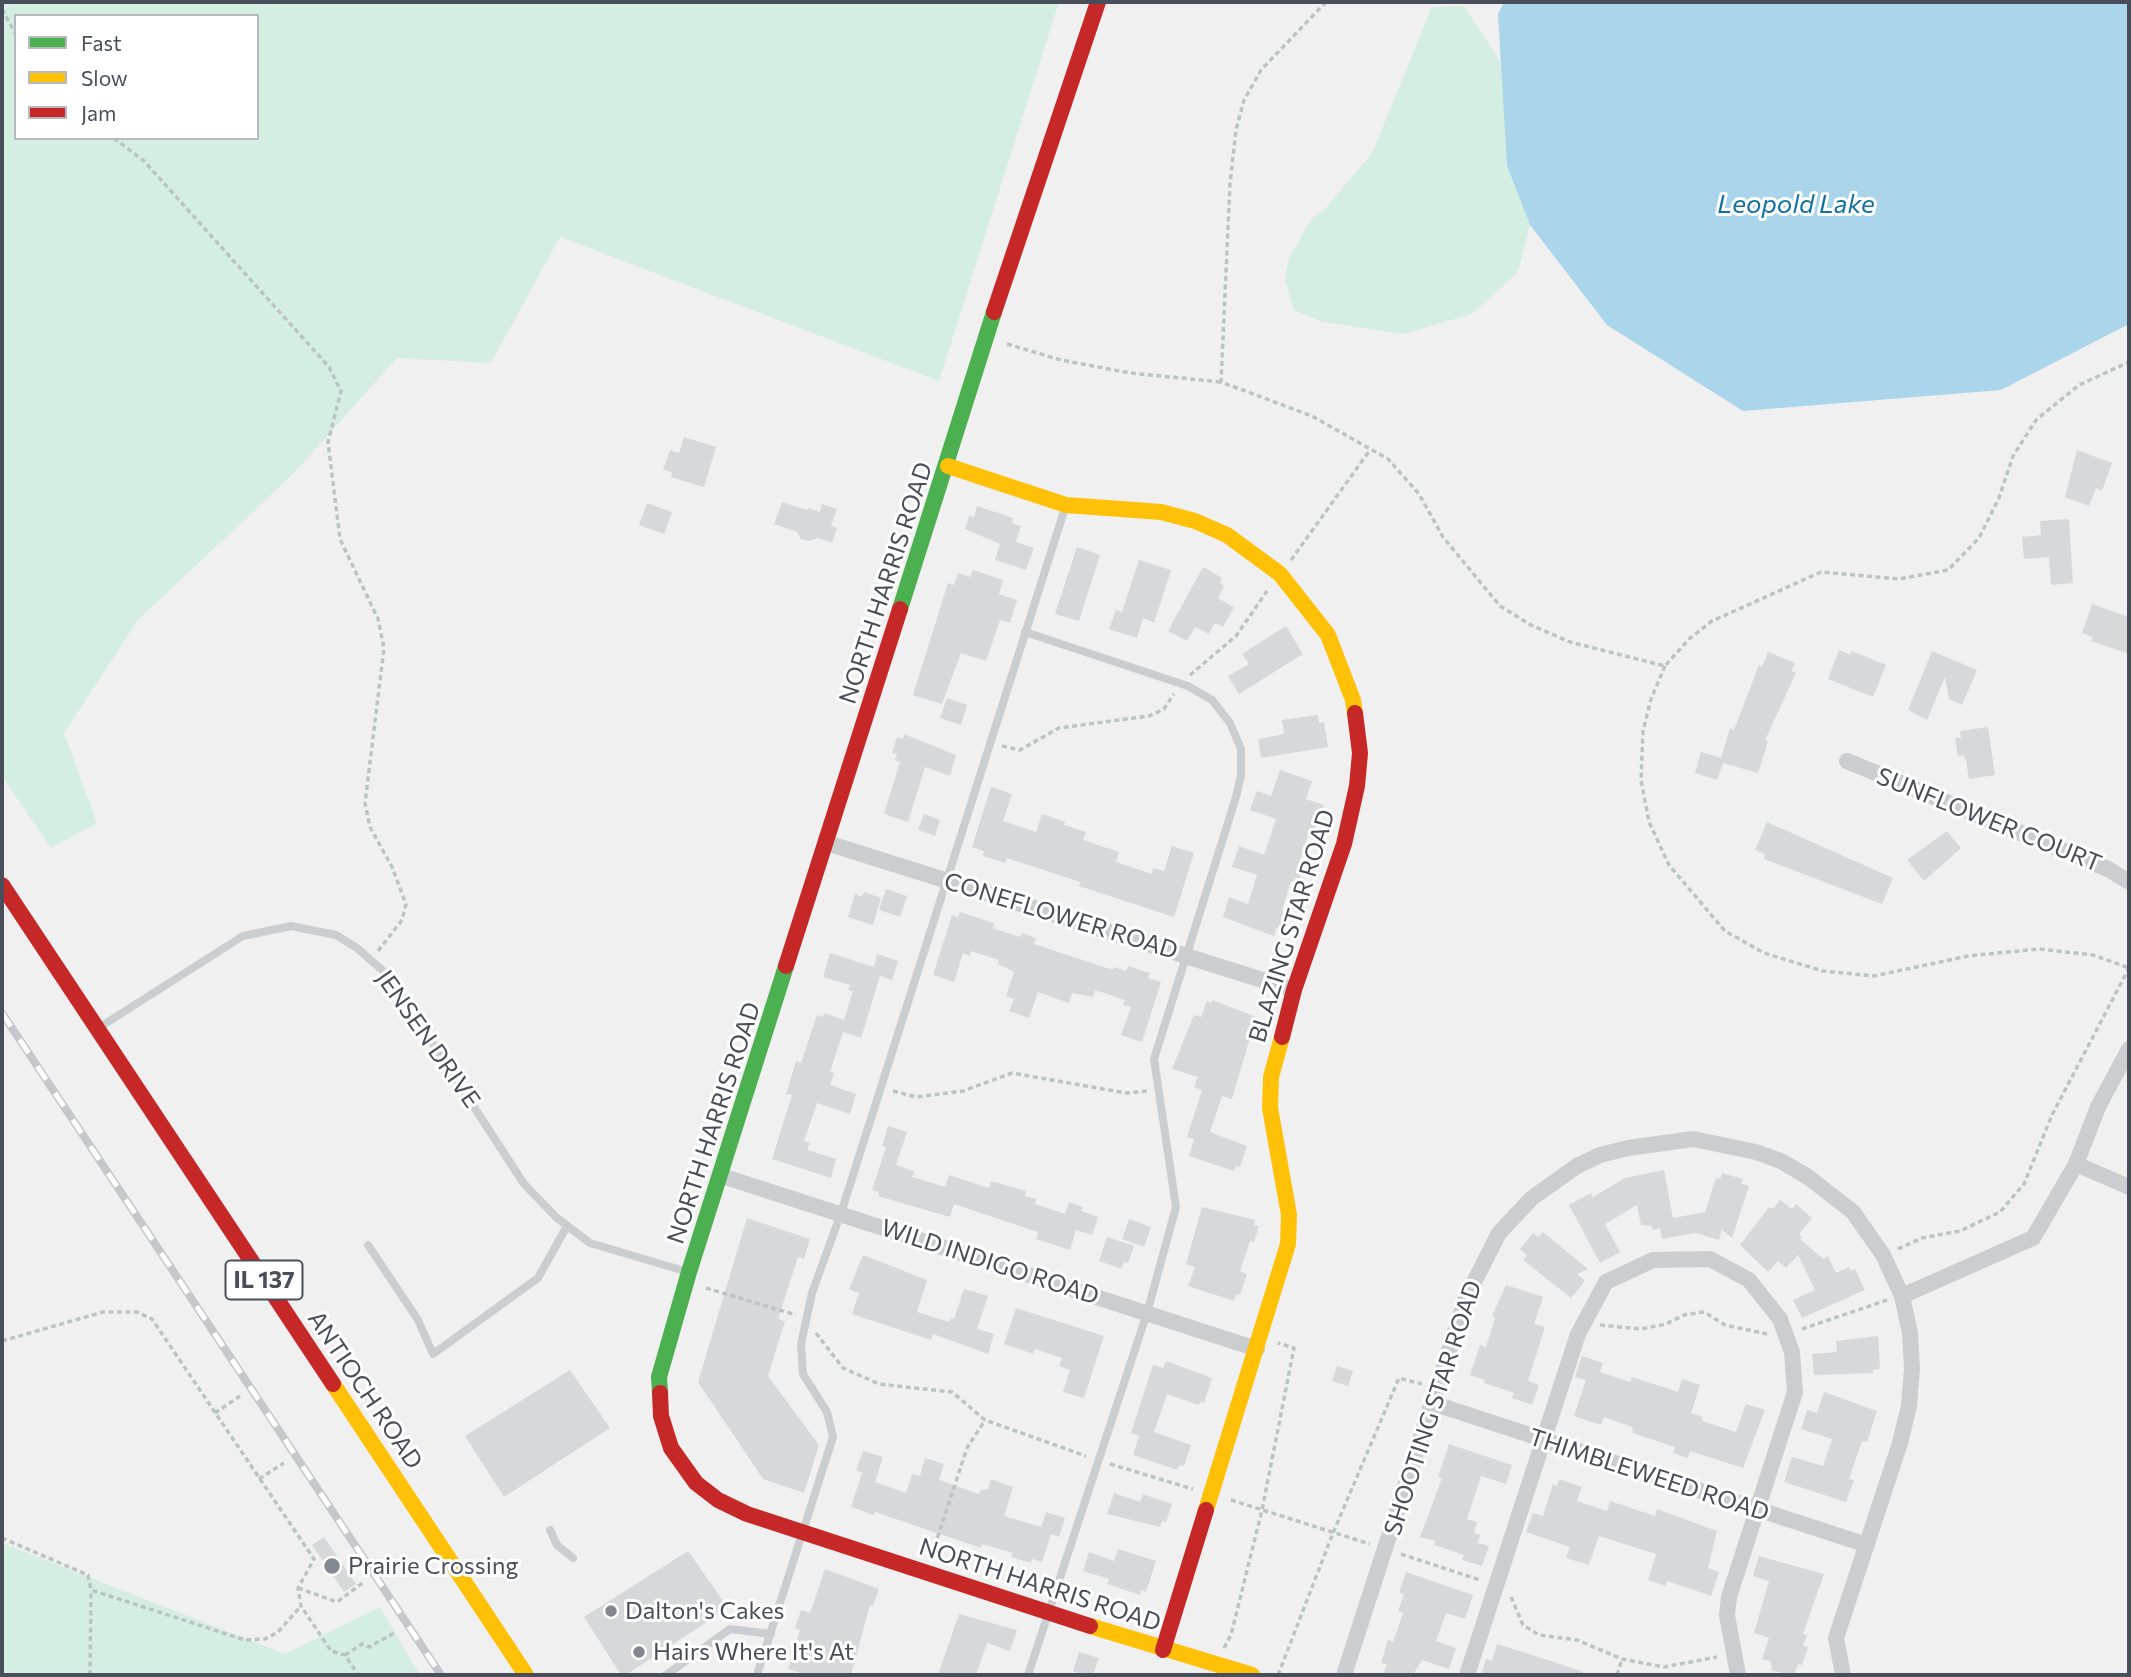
<!DOCTYPE html>
<style>
body{margin:0}
#map{position:relative;width:2131px;height:1677px;overflow:hidden;background:#f0f0f0;font-family:Commissioner,sans-serif}
canvas{display:block}
.frame{position:absolute;inset:0;border:4px solid #484f5b;pointer-events:none}
.legend{position:absolute;left:14px;top:14px;width:245px;height:126px;box-sizing:border-box;background:#fff;border:2px solid #b6b9bd;margin:0;padding:9px 12px;list-style:none;font-size:21px;color:#484f5b}
.legend li{display:flex;align-items:center;gap:14px;height:35px}
.legend b{width:35px;border:2px solid #b6b9bd}
</style>
<div id="map">
<canvas width="2131" height="1677"></canvas>
<div class="frame"></div>
<ul class="legend">
<li><b style="height:9px;background:#4caf50"></b>Fast</li>
<li><b style="height:9px;background:#ffc107"></b>Slow</li>
<li><b style="height:9px;background:#c62828"></b>Jam</li>
</ul>
</div>
<script>
const context = document.querySelector('canvas').getContext('2d');
context.lineJoin = 'round';
function fill(path, color) { context.fillStyle = color; context.fill(path, 'evenodd'); }
const poly = rows => new Path2D(rows.map(r => 'M' + r).join(''));
function stroke(path, color, width, dash) { context.strokeStyle = color; context.lineWidth = width; context.lineCap = dash ? 'butt' : 'round'; context.setLineDash(dash || []); context.stroke(path); }
function drawText(font, color, halo, rows, align = 'center') {
  context.font = font + ' Commissioner,sans-serif'; context.lineWidth = 6; context.setLineDash([]); context.textBaseline = 'middle'; context.strokeStyle = halo; context.fillStyle = color; for (const [text, x, y, turn = 0] of rows) {
    context.save(); context.translate(x, y); context.rotate((+turn || 0) * Math.PI / 180); context.textAlign = isNaN(turn) ? turn : align; if (halo) context.strokeText(text, 0, 0); context.fillText(text, 0, 0); context.restore();
  }
}
fill(poly([
 [2,2,1059,2,939,381,560,237,491,363,397,358,293,474,138,620,64,733,97,823,51,848,2,776],
 [16,16,257,16,257,138,16,138],
 [1464,6,1502,64,1507,166,1530,225,1518,272,1472,314,1404,334,1323,322,1294,310,1285,280,1289,258,1310,221,1325,209,1372,153,1432,7],
 [2,1543,285,1654,380,1607,420,1675,2,1675]
]), '#d5eee2');
fill(poly([
 [1504,2,2129,2,2129,324,2001,390,1743,411,1607,325,1530,225,1507,166,1498,14]
]), '#abd5ea');
fill(poly([
 [684,437,716,447,704,487,671,477,672,472,663,470,670,450,679,453],
 [2077,450,2112,463,2102,491,2096,488,2089,506,2065,497],
 [782,502,807,510,808,508,820,512,822,504,837,509,831,526,837,528,832,543,818,538,809,541,801,539,797,532,774,524],
 [647,503,672,512,664,534,639,525],
 [977,506,1013,518,1012,523,1021,526,1016,542,1034,548,1026,570,995,560,1000,544,965,529,969,516,974,517],
 [2069,519,2073,583,2051,585,2049,557,2024,559,2022,537,2041,535,2040,521],
 [1077,547,1100,555,1079,621,1055,614],
 [1139,560,1171,570,1154,623,1143,618,1137,638,1109,629,1116,610,1122,612],
 [1203,567,1222,578,1220,583,1224,586,1218,598,1234,607,1223,627,1215,623,1209,634,1195,627,1187,641,1168,631],
 [973,570,1003,580,999,594,1017,600,1010,623,1000,620,986,661,961,653,942,704,913,695,948,583,954,585,958,573,970,577],
 [2092,604,2129,617,2129,654,2091,641,2093,637,2082,633],
 [1286,626,1303,654,1239,694,1228,676,1249,664,1242,654],
 [1839,650,1850,655,1852,651,1886,665,1873,697,1828,679],
 [1932,651,1977,670,1962,705,1949,699,1945,677,1927,720,1908,710],
 [1768,652,1795,663,1791,671,1796,673,1765,740,1768,741,1758,773,1723,763,1717,780,1695,773,1701,752,1721,758,1730,728,1734,730,1759,665,1762,667],
 [947,698,967,705,961,725,940,718],
 [1318,715,1319,723,1324,722,1328,747,1261,758,1258,739,1284,734,1282,720],
 [1988,727,1995,775,1969,779,1966,760,1963,755,1958,756,1955,738,1961,738,1960,731],
 [904,734,956,755,950,776,925,767,908,822,884,814,900,762,895,760,897,754,892,753,897,737,903,739],
 [1280,770,1312,781,1306,799,1324,805,1315,830,1310,829,1300,861,1305,863,1298,884,1291,881,1282,910,1286,915,1281,930,1276,928,1274,936,1223,917,1229,897,1248,904,1257,875,1232,867,1239,846,1264,855,1276,819,1250,810,1257,791,1271,796],
 [991,787,1012,794,1003,821,1036,832,1042,814,1065,822,1064,825,1086,832,1083,840,1119,852,1116,862,1152,874,1153,868,1164,871,1172,846,1194,853,1174,917,1079,886,1080,882,1007,858,1005,863,983,856,984,851,972,847],
 [924,814,940,820,935,836,918,830],
 [1767,822,1893,878,1882,904,1764,859,1765,854,1755,850],
 [1947,831,1961,848,1924,881,1907,860],
 [886,889,907,896,900,917,879,910],
 [864,892,881,898,873,925,848,917,855,894,862,897],
 [960,912,994,923,993,928,1020,937,1022,933,1036,938,1034,944,1113,970,1114,967,1126,971,1128,966,1150,973,1148,978,1161,982,1142,1042,1121,1035,1131,1007,1123,1005,1125,1000,1095,990,1093,997,1072,993,1069,1003,1038,992,1029,1018,1009,1011,1014,999,1006,996,1014,972,998,964,999,960,971,951,970,956,963,953,954,982,933,975,952,915,958,917],
 [830,953,874,967,877,954,898,961,892,980,880,976,861,1038,843,1032,830,1072,834,1073,830,1085,856,1094,850,1114,817,1103,804,1141,810,1143,807,1150,836,1159,831,1178,772,1159,792,1095,786,1094,796,1061,801,1063,817,1015,823,1017,825,1013,844,1020,853,991,848,990,850,985,823,977],
 [1212,1000,1256,1017,1232,1099,1222,1096,1210,1132,1247,1146,1240,1167,1236,1166,1234,1171,1189,1156,1194,1139,1187,1137,1202,1090,1194,1087,1198,1077,1172,1069,1194,1015,1201,1017,1207,1001,1211,1003],
 [888,1126,907,1132,896,1165,914,1171,912,1177,945,1187,949,1175,989,1188,991,1181,1026,1191,1025,1196,1036,1199,1035,1204,1065,1214,1069,1202,1083,1207,1081,1211,1098,1217,1092,1235,1076,1230,1070,1250,1036,1239,1038,1232,954,1204,950,1217,878,1196,879,1192,872,1190,886,1147,882,1146],
 [1664,1170,1673,1218,1705,1212,1716,1178,1720,1179,1722,1173,1743,1179,1741,1184,1749,1186,1732,1238,1722,1230,1719,1240,1696,1233,1662,1239,1660,1228,1653,1230,1652,1226,1641,1225,1637,1205,1605,1224,1620,1252,1600,1263,1569,1205,1591,1193,1593,1197,1625,1178],
 [1780,1200,1792,1209,1796,1204,1812,1218,1799,1234,1802,1237,1800,1239,1823,1259,1828,1256,1836,1273,1849,1267,1851,1271,1855,1269,1865,1290,1802,1318,1793,1300,1815,1290,1798,1255,1786,1268,1778,1261,1768,1272,1740,1245,1769,1207,1773,1209],
 [1202,1207,1255,1220,1254,1225,1259,1226,1254,1242,1250,1241,1240,1271,1247,1274,1240,1295,1236,1294,1234,1301,1188,1286,1195,1267,1186,1264],
 [747,1218,810,1239,804,1259,798,1257,778,1319,785,1321,768,1376,819,1445,804,1493,763,1479,698,1382],
 [1129,1219,1151,1227,1144,1247,1122,1239],
 [1543,1232,1588,1269,1577,1274,1585,1281,1571,1298,1523,1260,1527,1255,1520,1249,1533,1233,1538,1237],
 [1107,1237,1134,1246,1128,1263,1124,1262,1121,1269,1099,1261],
 [863,1255,927,1280,917,1312,949,1322,951,1318,954,1319,964,1289,988,1296,977,1329,994,1334,988,1354,933,1334,931,1340,852,1314,859,1293,849,1289],
 [1506,1285,1543,1297,1534,1324,1545,1327,1528,1381,1539,1385,1532,1405,1512,1398,1514,1393,1484,1383,1485,1380,1470,1375,1480,1345,1486,1347,1495,1318,1492,1316],
 [1016,1308,1104,1336,1084,1398,1063,1392,1070,1370,1059,1366,1062,1358,1035,1349,1033,1354,1004,1344],
 [1878,1336,1880,1369,1873,1370,1873,1373,1814,1375,1812,1354,1837,1352,1836,1341],
 [1582,1356,1603,1363,1600,1372,1630,1382,1632,1377,1678,1392,1682,1379,1700,1385,1691,1413,1703,1417,1702,1421,1736,1432,1746,1404,1765,1410,1743,1468,1690,1451,1688,1458,1673,1453,1675,1447,1633,1433,1632,1427,1604,1417,1601,1425,1574,1416,1586,1380,1575,1377],
 [1166,1361,1212,1378,1204,1403,1200,1402,1199,1405,1167,1394,1154,1432,1191,1445,1184,1466,1179,1465,1177,1470,1133,1455,1139,1436,1131,1433,1153,1365,1163,1368],
 [1337,1366,1353,1371,1348,1386,1332,1381],
 [570,1370,610,1428,504,1497,465,1436],
 [1824,1392,1877,1411,1867,1442,1862,1441,1849,1479,1854,1480,1846,1502,1784,1482,1792,1457,1823,1466,1832,1439,1801,1429,1807,1410,1817,1413],
 [1449,1444,1512,1465,1506,1484,1481,1476,1467,1519,1477,1522,1474,1533,1480,1535,1478,1543,1489,1546,1482,1566,1462,1560,1464,1555,1434,1545,1435,1541,1420,1537,1442,1478,1438,1477],
 [863,1451,883,1457,875,1482,906,1493,912,1474,920,1476,925,1458,944,1464,939,1480,979,1494,981,1490,988,1489,991,1479,1013,1487,1004,1516,1041,1527,1046,1512,1065,1518,1059,1537,1051,1534,1042,1562,1032,1559,1031,1563,1011,1557,1013,1553,982,1544,981,1548,875,1512,874,1515,851,1507,862,1473,856,1470],
 [1559,1479,1582,1487,1577,1501,1607,1511,1610,1501,1655,1516,1657,1509,1717,1531,1708,1568,1719,1572,1711,1596,1667,1581,1666,1586,1648,1580,1656,1554,1599,1536,1589,1565,1566,1558,1570,1547,1526,1532,1533,1513,1543,1516,1553,1484,1557,1486],
 [1114,1493,1140,1502,1143,1494,1172,1504,1166,1522,1162,1521,1160,1527,1107,1514],
 [324,1537,356,1584,344,1592,312,1545],
 [1118,1549,1156,1561,1146,1592,1141,1590,1140,1595,1107,1584,1109,1579,1083,1571,1089,1552,1114,1561],
 [688,1551,728,1608,626,1675,621,1675,584,1617],
 [1759,1556,1824,1574,1803,1634,1807,1635,1803,1646,1808,1647,1802,1665,1798,1664,1794,1675,1772,1671,1771,1662,1762,1659,1769,1638,1754,1633,1769,1581,1753,1576],
 [825,1569,879,1589,873,1606,870,1605,851,1675,807,1675,788,1669,800,1630,795,1628,801,1610,810,1613],
 [1406,1572,1473,1595,1465,1619,1446,1613,1436,1641,1456,1648,1449,1669,1422,1660,1413,1675,1383,1675,1387,1664,1381,1663,1388,1640,1393,1642,1403,1613,1398,1611,1404,1594,1399,1593],
 [959,1614,1017,1630,1010,1651,987,1643,976,1675,938,1675],
 [1497,1644,1554,1662,1583,1672,1582,1675,1481,1675,1486,1659,1492,1661],
 [1079,1652,1099,1658,1093,1675,1073,1672]
]), '#d7d8da');
stroke(poly([
 [1326,2,1261,70,1244,100,1236,130,1230,184,1221,382,1312,416,1388,459,1419,494,1443,537,1500,606,1531,625,1570,642,1665,666,1689,639,1712,621,1821,572,1899,579,1948,570,1979,538,1999,498,2013,456,2036,420,2079,385,2129,362],
 [2,9,16,35],
 [114,138,144,161,329,367,341,391,328,442,340,539,378,619,384,648,365,803,370,827,392,867,406,904,402,920,378,951],
 [1007,344,1061,360,1130,373,1221,382],
 [1291,560,1370,450],
 [1665,666,1651,699,1643,731,1641,780,1649,822,1669,865,1725,931,1764,953,1823,971,1874,976,1968,956,2039,949,2093,955,2129,968],
 [1190,675,1236,636,1267,591],
 [1002,746,1020,750,1059,728,1149,716,1164,709,1174,694],
 [893,1091,916,1097,963,1091,1012,1073,1126,1093,1148,1091],
 [1898,1249,1922,1238,1960,1231,2000,1212,2024,1184,2052,1115,2129,968],
 [706,1288,796,1315],
 [1600,1325,1641,1329,1666,1324,1684,1315,1704,1312,1725,1325,1767,1334],
 [1802,1329,1887,1300],
 [816,1333,843,1368,879,1384,952,1392,985,1420,1086,1456],
 [2,1341,103,1312,137,1312,152,1319,314,1559,298,1588,301,1606,331,1651,345,1655,358,1675],
 [215,1413,240,1396],
 [1110,1464,1193,1489],
 [259,1479,284,1463],
 [1231,1500,1370,1544],
 [2,1538,88,1575,91,1590,245,1640,265,1639,278,1632,301,1606],
 [932,1554,967,1448,985,1420],
 [1401,1554,1480,1580],
 [298,1588,337,1602,364,1582],
 [1511,1597,1523,1625,1539,1635,1577,1640,1622,1659,1664,1667,1717,1657],
 [1224,1648,1231,1635,1262,1510,1294,1348,1278,1343],
 [345,1655,362,1644,369,1647,396,1632],
 [90,1675,91,1590],
 [1278,1675,1333,1533,1399,1378,1422,1384],
 [1617,1675,1622,1659]
]), '#bac4c2', 3.5, [5, 3.5]);
stroke(poly([
 [1025,632,1188,686,1212,700,1230,723,1241,749,1241,775,1236,797,1154,1059,1176,1207,1147,1313,1028,1675],
 [100,1027,243,936,291,926,336,935,357,948,389,976,524,1184,557,1218,590,1243,688,1272],
 [368,1245,418,1320,433,1354,538,1278,567,1226],
 [550,1530,557,1545,573,1558],
 [666,1675,730,1629,771,1634],
 [757,1675,833,1437,827,1412,803,1374,801,1344,812,1293,841,1213,1065,508]
]), '#cbced1', 8);
stroke(poly([
 [1847,761,2108,869,2129,882],
 [827,843,1294,990],
 [2076,1164,2129,1187],
 [722,1176,1257,1349],
 [1902,1296,2033,1238,2076,1164,2098,1107,2129,1049],
 [1432,1403,1867,1545],
 [1344,1675,1466,1298,1499,1233,1532,1198,1577,1166,1600,1155,1628,1148,1693,1139,1756,1152,1781,1161,1808,1177,1853,1212,1883,1255,1902,1296,1910,1333,1912,1368,1909,1406,1900,1443,1836,1638,1843,1675],
 [1467,1675,1578,1334,1606,1282,1653,1260,1710,1259,1749,1280,1780,1319,1792,1352,1795,1392,1729,1597,1727,1615,1738,1675]
]), '#cbced1', 16);
stroke(poly([
 [900,609,994,312],
 [660,1393,659,1377,689,1272,786,966]
]), '#4caf50', 16);
stroke(poly([
 [948,466,1066,505,1161,512,1195,521,1227,535,1280,574,1328,635,1353,700,1355,713],
 [333,1384,526,1675],
 [1206,1510,1288,1244,1289,1215,1270,1108,1271,1077,1282,1037],
 [1090,1626,1252,1675]
]), '#ffc107', 16);
stroke(poly([
 [994,312,1098,2],
 [2,885,333,1384],
 [786,966,900,609],
 [1282,1037,1294,990,1344,844,1357,786,1360,753,1355,713],
 [660,1393,661,1416,671,1448,696,1483,718,1500,747,1514,1090,1626],
 [1163,1650,1206,1510]
]), '#c62828', 16);
const rail = poly([
 [2,1013,441,1675]
]);
stroke(rail, '#c6c7ca', 8);
stroke(rail, '#fff', 5, [16]);
for (const [x, y, r, color] of [
 [332,1566,9,"#83878f"],
 [611,1611,7,"#83878f"],
 [639,1652,7,"#83878f"]
]) { const dot = new Path2D(); dot.arc(x, y, r, 0, 2 * Math.PI); context.fillStyle = color; context.fill(dot); stroke(dot, '#fff', 2.5); }
for (const [x, y, w] of [
 [264,1280,77]
]) { const box = new Path2D(); box.roundRect(x - w / 2, y - 19.5, w, 39, 5); context.fillStyle = '#fff'; context.fill(box); stroke(box, '#484f5b', 2); }
drawText('bold 23px', '#484f5b', null, [
 ["IL 137",264,1280]
]);
drawText('24px', '#484f5b', '#fff', [
 ["NORTH HARRIS ROAD",886,583,-72],
 ["SUNFLOWER COURT",1989,820,22],
 ["CONEFLOWER ROAD",1061,916,17],
 ["BLAZING STAR ROAD",1292,926,-73],
 ["JENSEN DRIVE",428,1039,55],
 ["NORTH HARRIS ROAD",714,1123,-72],
 ["WILD INDIGO ROAD",990,1262,18],
 ["ANTIOCH ROAD",365,1390,56],
 ["SHOOTING STAR ROAD",1433,1408,-72],
 ["THIMBLEWEED ROAD",1649,1475,18],
 ["NORTH HARRIS ROAD",1040,1585,18]
]);
drawText('24px', '#484f5b', '#fff', [
 ["Prairie Crossing",348,1566],
 ["Dalton's Cakes",625,1611],
 ["Hairs Where It's At",653,1652]
], 'left');
drawText('italic 26px', '#1372a3', '#fff', [
 ["Leopold Lake",1796,204]
]);
</script>
